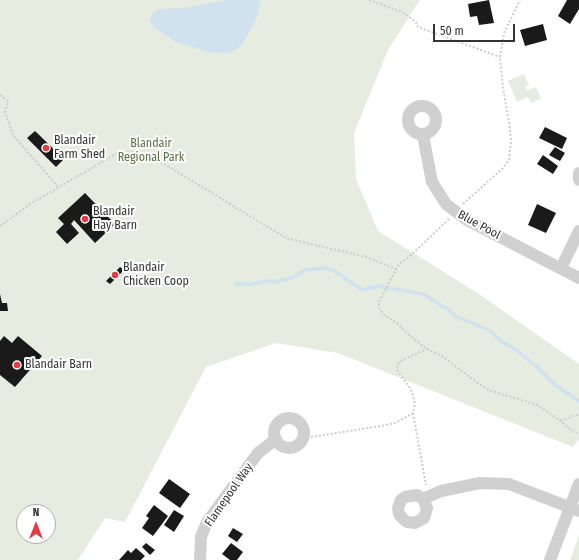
<!DOCTYPE html>
<style>
body{margin:0}
#map{position:relative;width:579px;height:560px;overflow:hidden;background:#fff;font-family:"Fira Sans Condensed",sans-serif}
canvas{display:block}
.north{position:absolute;left:16px;top:504px;width:40px;height:40px;box-sizing:border-box;background:#fff;border:1px solid #adadad;border-radius:50%;rotate:0deg;font-size:11px;font-weight:700;line-height:16px;text-align:center;color:#333}
.north::after{content:'';display:block;margin:auto;width:14px;height:18px;background:#e63946;clip-path:polygon(50% 0,100% 100%,50% 72%,0 100%)}
.scale{position:absolute;left:433px;top:24px;width:82px;height:18px;box-sizing:border-box;border:2px solid #333;border-top:0;padding-left:5px;font-size:12px;line-height:14px;white-space:nowrap;color:#333;-webkit-text-stroke:3px #fff;paint-order:stroke}
</style>
<div id="map">
<canvas width="579" height="560"></canvas>
<div class="north">N</div>
<div class="scale">50 m</div>
</div>
<script>
const context = document.querySelector('canvas').getContext('2d');
context.lineJoin = 'round';
function fill(path, color) { context.fillStyle = color; context.fill(path, 'evenodd'); }
const poly = rows => new Path2D(rows.map(r => 'M' + r).join(''));
function stroke(path, color, width, dash) { context.strokeStyle = color; context.lineWidth = width; context.lineCap = dash ? 'butt' : 'round'; context.setLineDash(dash || []); context.stroke(path); }
function drawText(font, color, halo, rows, align = 'center') {
  context.font = font + ' "Fira Sans Condensed",sans-serif'; context.lineWidth = 4; context.setLineDash([]); context.textBaseline = 'middle'; context.strokeStyle = halo; context.fillStyle = color; for (const [text, x, y, turn = 0] of rows) {
    context.save(); context.translate(x, y); context.rotate((+turn || 0) * Math.PI / 180); context.textAlign = isNaN(turn) ? turn : align; if (halo) context.strokeText(text, 0, 0); context.fillText(text, 0, 0); context.restore();
  }
}
fill(poly([
 [0,0,420,0,388,50,354,133,356,179,378,231,479,294,579,364,579,439,573,447,338,353,276,343,206,367,125,522,105,518,78,560,0,560],
 [24,512,48,512,48,536,24,536],
 [524,74,529,85,525,86,527,90,536,87,541,98,531,103,528,97,517,102,508,81],
 [579,535,579,560,570,560]
]), '#e6ecdf');
fill(poly([
 [225,0,261,0,257,17,243,43,237,49,229,53,212,53,176,42,156,29,150,22,152,13,159,9,185,8]
]), '#cfe2ee');
stroke(poly([
 [236,284,252,284,267,281,275,282,294,277,305,270,324,268,333,270,362,290,378,286,423,294,447,309,457,317,489,330,502,342,515,349,537,367,555,385,579,401]
]), '#cfe2ee', 3.5);
fill(poly([
 [489,0,494,23,479,25,477,16,470,17,468,4],
 [567,0,579,0,579,9,570,24,558,16],
 [543,24,547,40,525,46,520,30],
 [545,127,567,138,562,149,539,138],
 [35,131,64,159,56,167,27,138],
 [555,147,565,153,560,161,549,155],
 [543,155,558,166,553,174,537,164],
 [85,193,115,224,95,243,74,220,71,224,79,233,67,244,56,232,64,224,58,218],
 [537,204,556,213,546,233,528,225],
 [120,267,124,270,110,284,106,281],
 [0,294,2,303,7,303,8,311,0,311],
 [4,336,12,343,18,336,42,356,15,387,0,375,0,341],
 [169,479,190,494,180,508,159,493],
 [154,505,168,516,153,536,142,528,149,518,146,516],
 [174,510,184,516,174,532,164,525],
 [233,528,243,534,237,542,228,536],
 [146,543,155,550,150,555,142,547],
 [231,543,243,552,237,560,230,560,222,554],
 [136,548,145,556,141,560,119,560,128,550,131,553]
]), '#1a1a1a');
stroke(poly([
 [369,0,402,12,416,22,418,27,500,57],
 [0,95,8,101,5,112,13,135,59,188],
 [463,204,503,168,509,160,511,140,509,122,503,88,500,57,504,33,520,0],
 [449,219,409,257,399,264,379,302,379,308,384,315,397,323,409,335,427,349,442,356,479,384,489,390,537,405,561,421,567,427,577,433],
 [0,226,32,203,119,152,131,152,151,156,286,238,366,257,396,269],
 [413,413,426,485],
 [561,421,579,414],
 [303,436,311,437,381,426,395,423,413,413,415,404,413,395,410,388,397,370,398,364,402,360,427,349]
]), '#cdcdcd', 2, [2, 2]);
stroke(poly([
 '408 120a14 14 0 1 1 28 0a14 14 0 1 1-28 0Z',
 [423,135,432,182,446,204,467,220,579,278],
 [579,173,579,180],
 [561,268,579,231],
 '274 433a15 15 0 1 1 30 0a15 15 0 1 1-30 0Z',
 [423,499,427,508,424,518,415,523,407,522,403,519,399,514,398,508,401,500,405,497,417,495,423,499,441,491,480,483,509,484,579,511],
 [200,560,201,537,207,522,258,453,276,439],
 [550,560,579,484]
]), '#d0d0d0', 12);
for (const [x, y, r, color] of [
 [46,148,4,"#e63946"],
 [85,219,4,"#e63946"],
 [115,275,4,"#e63946"],
 [17,365,4,"#e63946"]
]) { const dot = new Path2D(); dot.arc(x, y, r, 0, 2 * Math.PI); context.fillStyle = color; context.fill(dot); stroke(dot, '#fff', 1.5); }
drawText('12px', '#333', '#fff', [
 ["Blandair",54,141],
 ["Farm Shed",54,155],
 ["Blandair",93,212],
 ["Hay Barn",93,226],
 ["Blandair",123,268],
 ["Chicken Coop",123,282],
 ["Blandair Barn",25,365]
], 'left');
drawText('12px', '#56703f', '#fff', [
 ["Blandair",151,144],
 ["Regional Park",151,158]
]);
drawText('12px', '#333', '#fff', [
 ["Blue Pool",479,225,29],
 ["Flamepool Way",229,495,-55]
]);
</script>
